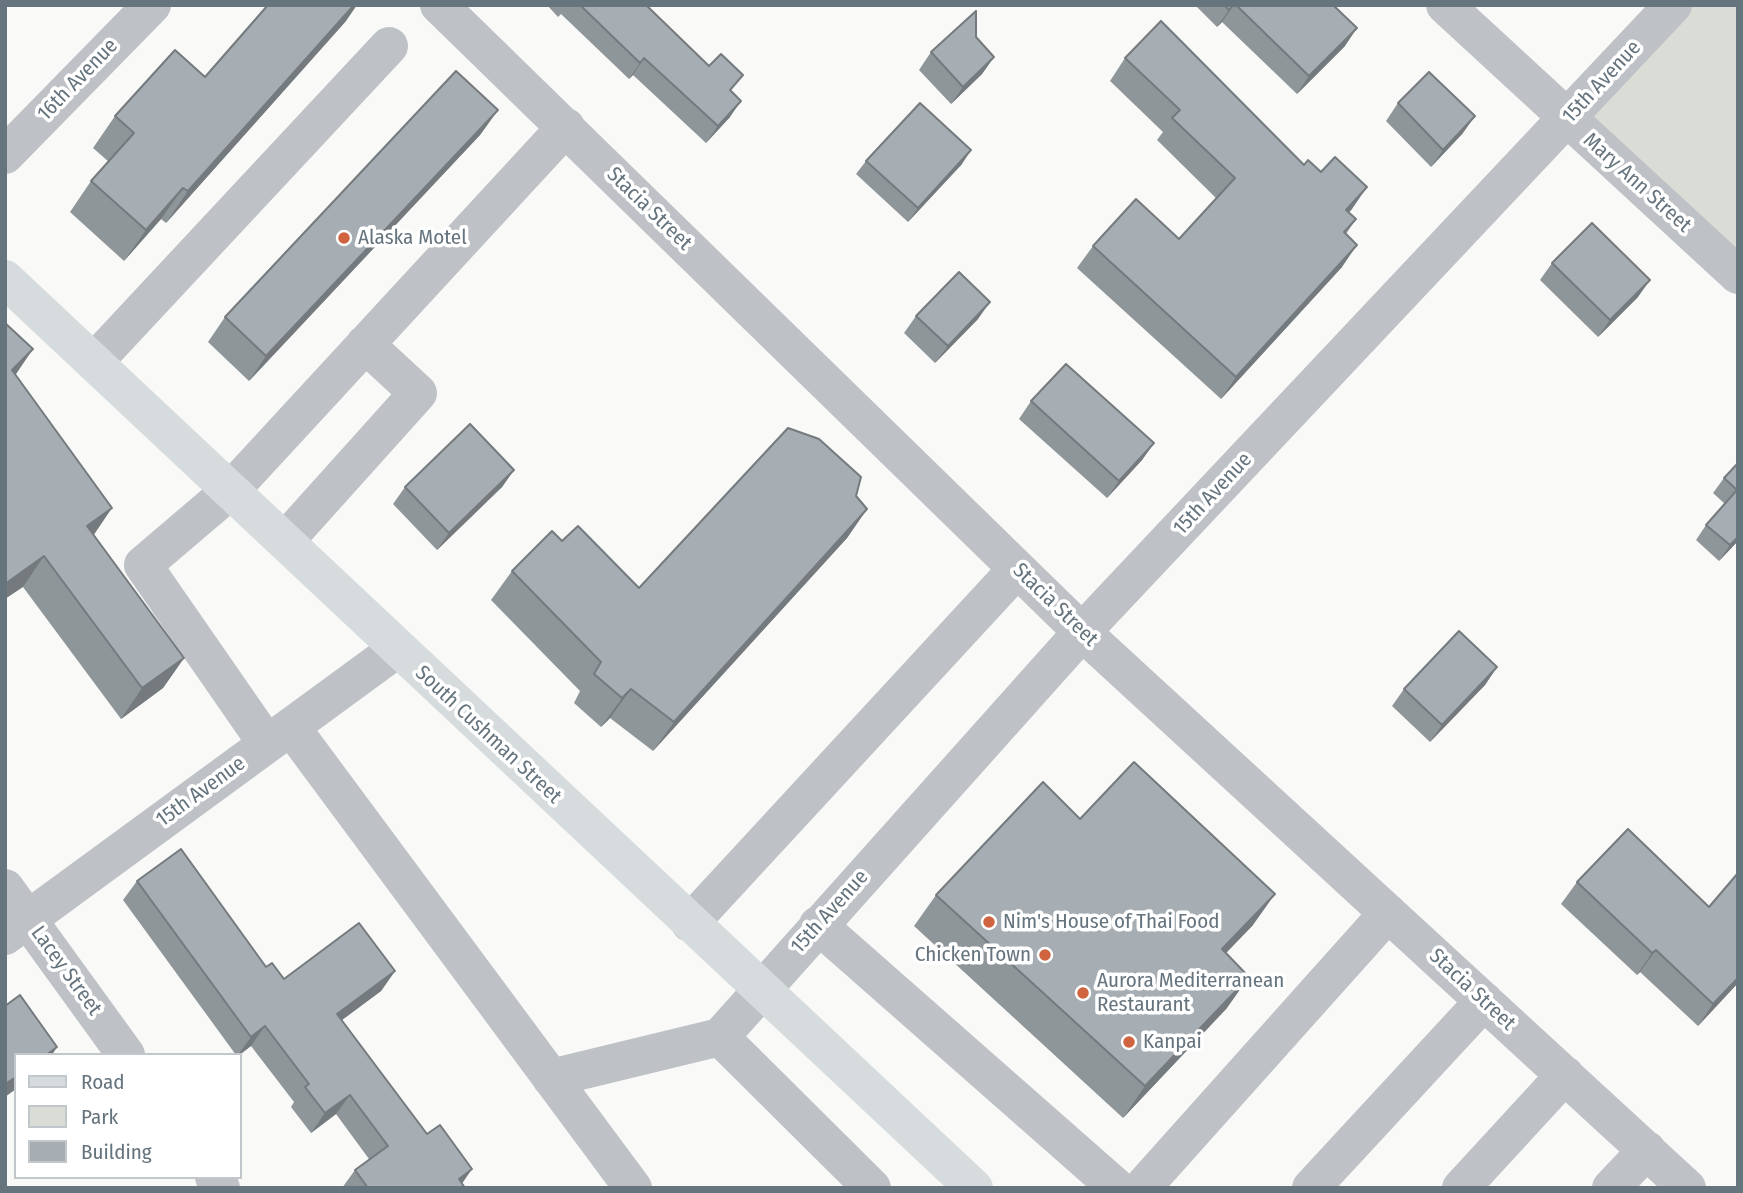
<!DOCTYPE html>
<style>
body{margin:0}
#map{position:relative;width:1743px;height:1193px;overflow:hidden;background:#f9f9f7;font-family:"Fira Sans Condensed",sans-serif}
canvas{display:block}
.frame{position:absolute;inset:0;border:7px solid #66747e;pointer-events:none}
.legend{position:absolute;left:14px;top:1053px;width:228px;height:126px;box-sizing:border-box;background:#fff;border:2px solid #c2c7cb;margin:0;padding:9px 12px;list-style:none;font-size:21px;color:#66747e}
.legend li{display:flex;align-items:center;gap:14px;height:35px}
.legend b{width:35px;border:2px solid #c2c7cb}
</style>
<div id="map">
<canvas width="1743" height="1193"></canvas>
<div class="frame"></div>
<ul class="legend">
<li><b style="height:9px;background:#d6dbdd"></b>Road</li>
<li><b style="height:19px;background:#d9ddd6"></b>Park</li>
<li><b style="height:19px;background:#a6aeb3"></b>Building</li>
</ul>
</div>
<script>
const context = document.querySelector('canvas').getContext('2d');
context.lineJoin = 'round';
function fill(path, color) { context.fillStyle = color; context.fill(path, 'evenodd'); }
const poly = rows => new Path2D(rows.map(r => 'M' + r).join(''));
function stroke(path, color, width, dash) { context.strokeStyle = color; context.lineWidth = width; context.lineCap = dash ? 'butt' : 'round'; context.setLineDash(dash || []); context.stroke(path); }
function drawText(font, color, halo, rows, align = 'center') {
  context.font = font + ' "Fira Sans Condensed",sans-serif'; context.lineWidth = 7; context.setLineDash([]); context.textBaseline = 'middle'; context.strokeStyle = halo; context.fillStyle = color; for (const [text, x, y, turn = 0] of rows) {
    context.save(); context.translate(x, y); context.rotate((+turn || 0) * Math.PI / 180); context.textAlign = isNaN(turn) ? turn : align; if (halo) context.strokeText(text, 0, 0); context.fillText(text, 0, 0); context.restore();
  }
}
fill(poly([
 [1673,5,1738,5,1738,275,1567,119]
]), '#d9ddd6');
stroke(poly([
 [439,5,1082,632,1687,1188],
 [1445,5,1738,275],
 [5,155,152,5],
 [94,362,389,46],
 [285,541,418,393,365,344],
 [291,727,633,1188],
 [267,744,143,565,231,490,566,127],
 [5,888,126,1055],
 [690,923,1017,569],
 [818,925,1117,1188],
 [5,936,397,649],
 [720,1037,1082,632,1673,5],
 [551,1078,720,1037,872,1188],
 [214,1177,221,1188],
 [1142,1188,1388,913],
 [1311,1188,1484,1001],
 [1461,1188,1565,1075],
 [1611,1188,1647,1150]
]), '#bec2c6', 38);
stroke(poly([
 [5,279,974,1188]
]), '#d6dbdd', 38);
fill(poly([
 [547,5,646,5,732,92,730,117,706,143,633,75,629,79,561,14,558,17],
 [1195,5,1333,5,1345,46,1297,94,1222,22,1217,27],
 [346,21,166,223,161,219,124,261,70,212,91,181,109,162,93,148,115,116,205,77],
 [976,37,994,57,982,74,951,104,919,70,931,52],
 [1125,58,1304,165,1352,209,1349,212,1356,219,1346,234,1342,267,1221,399,1077,268,1093,246,1179,239,1216,198,1157,140,1163,132,1110,81],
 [1398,103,1463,133,1431,167,1386,121],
 [498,110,480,135,249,381,208,342,225,317],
 [866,161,962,164,908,222,856,174],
 [1552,263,1638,297,1598,337,1540,280],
 [916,316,978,319,935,363,904,333],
 [16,375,93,535,184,658,163,688,121,719,23,587],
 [1031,401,1154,443,1142,460,1107,498,1019,419],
 [1738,463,1738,541,1719,561,1696,540,1706,525,1725,504,1713,493,1724,478],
 [514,470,502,487,437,550,393,504,405,487],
 [856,496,867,509,847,538,653,751,610,718,601,727,574,703,580,691,491,600,512,571,639,588],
 [1497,667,1485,685,1430,742,1392,706,1404,689],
 [1080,819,1253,925,1226,953,1227,1008,1123,1118,914,926,936,895],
 [1738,873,1738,983,1698,1026,1640,972,1637,975,1561,904,1577,882,1709,907],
 [137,881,284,979,395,971,381,991,342,1020,465,1188,342,1188,355,1170,369,1159,336,1114,311,1133,291,1107,294,1102,251,1046,240,1055,236,1055,123,900]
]), '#8f969a');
fill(poly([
 [354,5,357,5,346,21,166,223,188,191],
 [1234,5,1222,22,1217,27,1229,10],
 [1357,28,1345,46,1297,94,1309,76],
 [994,57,982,74,951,104,963,87],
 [644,58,633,75,629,79,640,63],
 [741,101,730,117,706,143,718,126],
 [498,110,480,135,249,381,266,356],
 [1475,116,1463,133,1431,167,1443,150],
 [971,150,962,164,908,222,918,208],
 [1367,187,1352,209,1330,232,1346,210],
 [183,188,161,219,124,261,146,230],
 [1357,245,1342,267,1221,399,1236,377],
 [1650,280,1638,297,1598,337,1610,320],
 [990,302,978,319,935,363,948,346],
 [33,349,12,380,12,370],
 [1154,443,1142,460,1107,498,1119,481],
 [514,470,502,487,437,550,449,533],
 [112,508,91,539,87,526],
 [867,509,847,538,653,751,674,722],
 [1738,537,1738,541,1719,561,1730,545],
 [44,556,23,587,5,599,5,584],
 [184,658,163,688,121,719,142,688],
 [1497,667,1485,685,1430,742,1442,725],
 [631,689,610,718,601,727,622,698],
 [1275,894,1253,925,1200,980,1222,949],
 [1656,950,1640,972,1637,975,1652,953],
 [395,971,381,991,323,1034,337,1014],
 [1249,977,1227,1008,1123,1118,1145,1086],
 [1738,978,1738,983,1698,1026,1713,1004],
 [265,1026,251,1046,238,1055,251,1037],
 [57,1047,52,1055,46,1055],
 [16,1077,16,1089,5,1097,5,1084],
 [350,1095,336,1114,311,1133,325,1113],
 [472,1169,459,1188,459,1179]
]), '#747a7d');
const building = poly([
 [268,5,354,5,188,191,183,188,146,230,91,181,134,133,115,116,175,50,205,77,268,5],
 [580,5,646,5,709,66,721,54,743,75,730,90,741,101,718,126,644,58,640,63,580,5],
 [1224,5,1233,5,1229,10,1224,5],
 [1236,5,1333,5,1357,28,1309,76,1236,5],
 [976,11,976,37,994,57,963,87,931,52,976,11],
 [1161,21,1304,165,1308,160,1321,172,1335,157,1367,187,1346,210,1356,219,1344,232,1357,245,1236,377,1093,246,1136,199,1179,239,1235,178,1172,118,1180,110,1125,58,1161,21],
 [456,71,498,110,266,356,225,317,456,71],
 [1429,72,1475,116,1443,150,1398,103,1429,72],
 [920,103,971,150,918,208,866,161,920,103],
 [1592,223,1650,280,1610,320,1552,263,1592,223],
 [959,272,990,302,948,346,916,316,959,272],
 [5,323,33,349,12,370,112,508,87,526,184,658,142,688,44,556,5,584,5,323],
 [1066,364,1154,443,1119,481,1031,401,1066,364],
 [470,424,514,470,449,533,405,487,470,424],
 [788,428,819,439,861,477,856,496,867,509,674,722,631,689,622,698,594,674,601,662,512,571,552,531,562,541,578,526,639,588,788,428],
 [1738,463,1738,537,1730,545,1706,525,1737,490,1724,478,1738,463],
 [1459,631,1497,667,1442,725,1404,689,1459,631],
 [1134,762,1275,894,1222,949,1249,977,1145,1086,936,895,1043,782,1080,819,1134,762],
 [1628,829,1709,907,1738,873,1738,978,1713,1004,1656,950,1652,953,1577,882,1628,829],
 [181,849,266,967,272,963,284,979,359,923,395,971,337,1014,427,1134,440,1125,472,1169,459,1179,465,1188,368,1188,355,1170,388,1146,350,1095,325,1113,305,1087,309,1084,265,1026,251,1037,137,881,181,849],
 [20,995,57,1047,46,1055,16,1055,16,1077,5,1084,5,1006,20,995]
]);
fill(building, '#a6aeb3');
stroke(building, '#747a7d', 2);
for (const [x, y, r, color] of [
 [344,238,7,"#d06340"],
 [989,922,7,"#d06340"],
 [1045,955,7,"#d06340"],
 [1083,993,7,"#d06340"],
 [1129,1042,7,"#d06340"]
]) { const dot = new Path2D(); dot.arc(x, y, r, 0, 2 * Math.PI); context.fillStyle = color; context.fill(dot); stroke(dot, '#fff', 2.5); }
drawText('21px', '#66747e', '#fff', [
 ["16th Avenue",78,80,-46],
 ["15th Avenue",1602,82,-47],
 ["Mary Ann Street",1637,183,42],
 ["Stacia Street",649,209,44],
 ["15th Avenue",1213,494,-47],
 ["Stacia Street",1055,605,44],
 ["South Cushman Street",488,735,43],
 ["15th Avenue",201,792,-36],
 ["15th Avenue",830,912,-48],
 ["Lacey Street",66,971,54],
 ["Stacia Street",1472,990,43]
]);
drawText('21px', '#66747e', '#fff', [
 ["Alaska Motel",358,238],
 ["Nim's House of Thai Food",1003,922],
 ["Chicken Town",1031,955,"right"],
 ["Aurora Mediterranean",1097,981],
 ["Restaurant",1097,1005],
 ["Kanpai",1143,1042]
], 'left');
</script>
